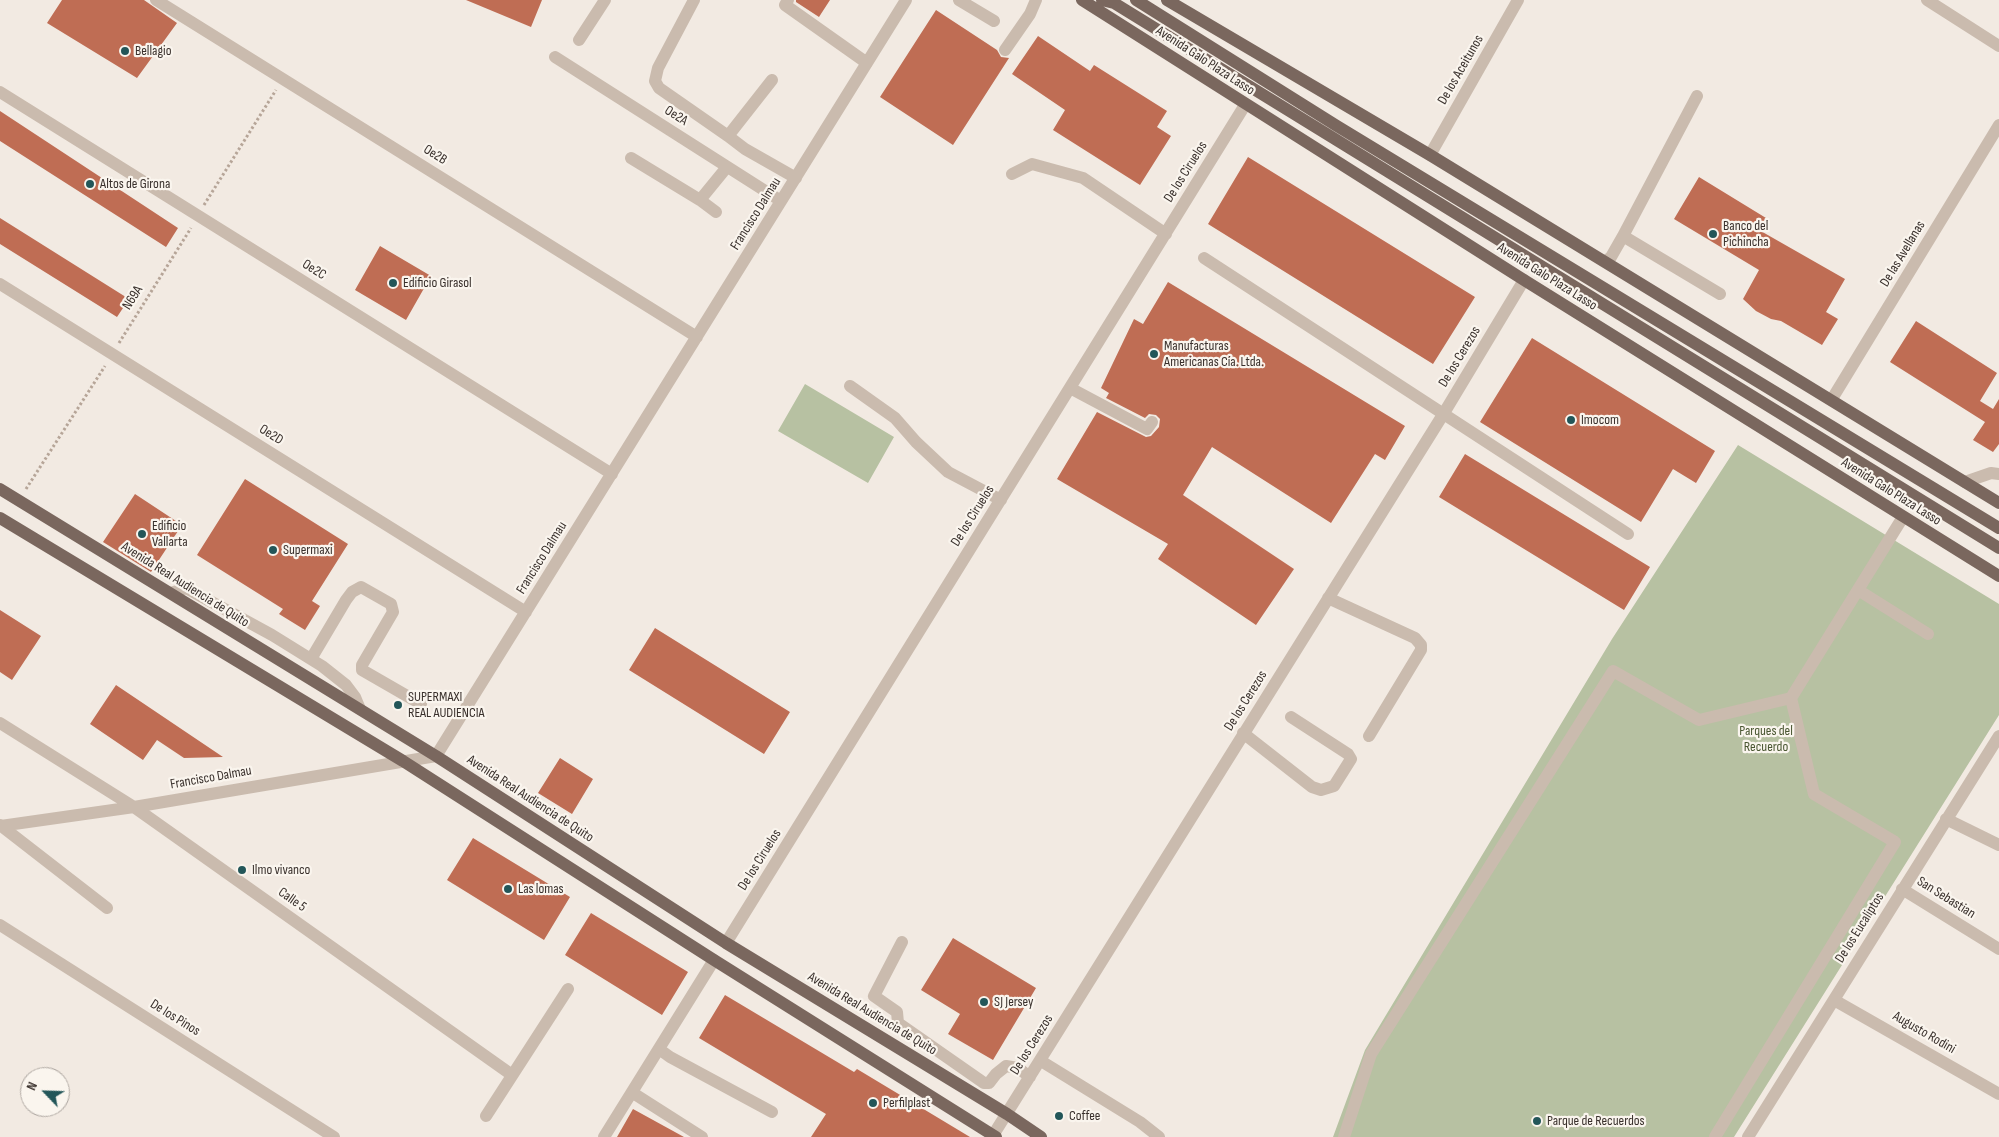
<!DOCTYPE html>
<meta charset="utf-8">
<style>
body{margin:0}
#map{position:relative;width:1999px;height:1137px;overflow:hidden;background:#f2eae2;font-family:"Sofia Sans Condensed",sans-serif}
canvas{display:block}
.north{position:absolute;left:20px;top:1067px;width:50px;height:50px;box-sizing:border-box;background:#faf5ee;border:1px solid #ada6a0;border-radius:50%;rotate:294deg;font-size:14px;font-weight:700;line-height:20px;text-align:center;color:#39302c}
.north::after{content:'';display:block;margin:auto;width:18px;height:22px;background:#235659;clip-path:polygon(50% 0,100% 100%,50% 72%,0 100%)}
</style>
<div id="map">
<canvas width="1999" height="1137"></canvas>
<div class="north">N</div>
</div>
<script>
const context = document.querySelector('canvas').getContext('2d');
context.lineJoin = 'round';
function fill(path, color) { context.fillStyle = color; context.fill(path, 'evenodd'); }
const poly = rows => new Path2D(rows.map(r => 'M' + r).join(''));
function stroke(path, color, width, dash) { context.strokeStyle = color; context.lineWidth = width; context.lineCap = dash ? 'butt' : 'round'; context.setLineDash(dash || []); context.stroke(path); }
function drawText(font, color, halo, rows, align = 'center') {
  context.font = font + ' "Sofia Sans Condensed",sans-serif'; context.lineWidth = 4.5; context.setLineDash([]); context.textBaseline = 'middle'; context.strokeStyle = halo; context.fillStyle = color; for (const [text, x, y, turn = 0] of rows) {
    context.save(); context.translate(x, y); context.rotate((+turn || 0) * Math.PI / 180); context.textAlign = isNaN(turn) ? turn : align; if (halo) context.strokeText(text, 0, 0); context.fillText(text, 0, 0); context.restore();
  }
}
fill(poly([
 [805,384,894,437,868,483,778,431],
 [1738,445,1999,604,1999,715,1734,1137,1333,1137,1365,1050,1612,639]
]), '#b7c1a2');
fill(poly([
 [62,0,144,0,177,23,137,78,47,23],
 [466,0,542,0,531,27],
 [796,0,830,0,819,17,796,2],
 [936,10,997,50,1001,57,1009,58,953,145,880,97],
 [1038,36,1090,71,1094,65,1167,111,1157,127,1171,136,1140,185,1053,130,1065,110,1012,74],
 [0,111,178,228,166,247,0,141],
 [1248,157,1475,297,1433,364,1208,224],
 [1699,177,1766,218,1759,230,1845,279,1826,312,1838,319,1822,345,1781,321,1771,319,1756,311,1743,299,1759,270,1674,219],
 [0,218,129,299,117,317,0,244],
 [380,246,431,276,406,320,355,290],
 [1168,282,1405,426,1385,460,1375,454,1331,523,1212,447,1183,495,1294,569,1256,625,1158,559,1168,544,1057,479,1097,412,1146,437,1151,436,1159,427,1160,419,1156,415,1149,414,1145,418,1106,398,1109,393,1101,388,1134,319,1143,324],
 [1916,321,1997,373,1980,401,1993,409,1999,399,1999,444,1993,452,1973,440,1985,422,1890,362],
 [1532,338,1715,451,1696,483,1673,469,1641,522,1480,422],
 [1465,454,1650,567,1624,610,1439,497],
 [245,479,348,544,312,601,320,606,305,630,279,614,283,609,197,555],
 [135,494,182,525,151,572,103,542],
 [0,610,41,636,12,680,0,672],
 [655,628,790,712,764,754,629,670],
 [116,685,223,757,184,758,157,740,143,760,90,724],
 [560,758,593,779,572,814,538,793],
 [473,838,570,897,544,940,447,880],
 [591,913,688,972,662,1015,565,955],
 [953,938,1036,988,993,1060,948,1034,960,1014,921,990],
 [725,995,854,1072,857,1069,970,1137,811,1137,826,1114,699,1038],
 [633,1109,684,1137,617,1137]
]), '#bf6d54');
stroke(poly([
 [204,205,276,90],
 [119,343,191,228],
 [26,489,105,366]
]), '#b6a598', 3, [2.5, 2.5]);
stroke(poly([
 [156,0,697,337],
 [694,0,658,68,655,81,659,88,728,136],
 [788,0,785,5,867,63],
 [959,0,994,21],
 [1927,0,1999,46],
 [579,40,605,0],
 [1005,50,1030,14,1036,0],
 [555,57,781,201],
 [772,80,728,136,745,149,796,178],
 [0,92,612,474],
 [1430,155,1518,0],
 [631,158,700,200,716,212],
 [1012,174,1032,164,1083,178,1166,234],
 [700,200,727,167],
 [1623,236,1697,96],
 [1204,258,1628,534],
 [1606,261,1611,257,1623,236,1720,294],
 [0,284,526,612],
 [850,386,895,418,916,442,948,472,1001,500],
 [1070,388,1147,429,1152,422],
 [1832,399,1999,125],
 [1965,482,1991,473,1999,474],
 [1858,590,1928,634],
 [171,593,186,588,272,635,322,666,346,685,355,697,360,709],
 [1328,598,1415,638,1421,645,1421,650,1369,736],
 [311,659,346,600,352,592,361,587,391,604,393,612,362,665,362,670,421,704],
 [0,723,134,807,512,1075],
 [1243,733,1312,787,1321,790,1334,786,1351,759,1348,754,1291,717],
 [1946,819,1999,845],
 [0,825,107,908],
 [0,826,134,807,436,756,906,0],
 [1902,889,1999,949],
 [0,925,334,1137],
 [902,942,874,996,897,1012,898,1023,984,1083,989,1083,996,1074,1006,1066,1018,1068,1030,1077],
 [726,943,1245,105],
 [1834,1000,1999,1094],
 [659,1049,670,1057,772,1112],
 [1041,1061,1140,1122,1159,1137],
 [633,1093,702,1137],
 [486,1116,568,989],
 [604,1137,714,960],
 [992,1137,1444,413,1524,280],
 [1344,1137,1371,1054,1613,671,1699,720,1791,698,1903,517],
 [1715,1137,1895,842,1814,794,1791,698],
 [1748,1137,1999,736]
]), '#cabbae', 12);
stroke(poly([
 [1082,0,1524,280,1999,576],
 [1102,0,1114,3,1999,548],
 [1136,0,1337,126,1999,528],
 [1167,0,1430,155,1999,503],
 [0,489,436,756,726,943,1007,1114,1041,1137],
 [0,518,403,761,714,960,996,1137]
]), '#7a675e', 12);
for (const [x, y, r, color] of [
 [125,51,5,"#235659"],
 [90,184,5,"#235659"],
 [1713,234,5,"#235659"],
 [393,283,5,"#235659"],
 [1154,354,5,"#235659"],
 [1571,420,5,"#235659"],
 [142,534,5,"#235659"],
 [273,550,5,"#235659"],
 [398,705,5,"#235659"],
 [242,870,5,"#235659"],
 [508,889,5,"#235659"],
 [984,1002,5,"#235659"],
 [873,1103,5,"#235659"],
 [1059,1116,5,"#235659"],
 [1537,1121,5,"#235659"]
]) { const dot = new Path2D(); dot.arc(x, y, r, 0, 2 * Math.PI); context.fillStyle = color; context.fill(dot); stroke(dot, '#faf5ee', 2); }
drawText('14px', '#39302c', '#faf5ee', [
 ["Bellagio",135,51],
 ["Altos de Girona",100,184],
 ["Banco del",1723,226],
 ["Pichincha",1723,242],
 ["Edificio Girasol",403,283],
 ["Manufacturas",1164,346],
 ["Americanas Cía. Ltda.",1164,362],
 ["Imocom",1581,420],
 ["Edificio",152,526],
 ["Vallarta",152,542],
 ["Supermaxi",283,550],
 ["SUPERMAXI",408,697],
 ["REAL AUDIENCIA",408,713],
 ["Ilmo vivanco",252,870],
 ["Las lomas",518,889],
 ["SJ Jersey",994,1002],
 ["Perfilplast",883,1103],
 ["Coffee",1069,1116],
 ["Parque de Recuerdos",1547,1121]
], 'left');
drawText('14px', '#39302c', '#faf5ee', [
 ["Avenida Galo Plaza Lasso",1205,61,33],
 ["De los Aceitunos",1461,70,-60],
 ["Oe2A",676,116,32],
 ["Oe2B",435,155,32],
 ["De los Ciruelos",1186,172,-58],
 ["Francisco Dalmau",756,214,-58],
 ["De las Avellanas",1903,254,-59],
 ["Oe2C",314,270,32],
 ["Avenida Galo Plaza Lasso",1547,277,32],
 ["N69A",133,298,-58],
 ["De los Cerezos",1460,357,-59],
 ["Oe2D",271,435,32],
 ["Avenida Galo Plaza Lasso",1891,492,32],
 ["De los Ciruelos",973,516,-58],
 ["Francisco Dalmau",542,558,-58],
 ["Avenida Real Audiencia de Quito",185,585,32],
 ["De los Cerezos",1246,701,-58],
 ["Francisco Dalmau",211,778,-10],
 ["Avenida Real Audiencia de Quito",530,799,33],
 ["De los Ciruelos",760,860,-58],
 ["San Sebastian",1946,898,32],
 ["Calle 5",292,900,35],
 ["De los Eucaliptos",1860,928,-58],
 ["Avenida Real Audiencia de Quito",872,1014,31],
 ["De los Pinos",175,1018,32],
 ["Augusto Rodini",1924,1033,30],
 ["De los Cerezos",1032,1045,-58]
]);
drawText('14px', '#495631', '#faf5ee', [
 ["Parques del",1766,731],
 ["Recuerdo",1766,747]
]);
</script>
